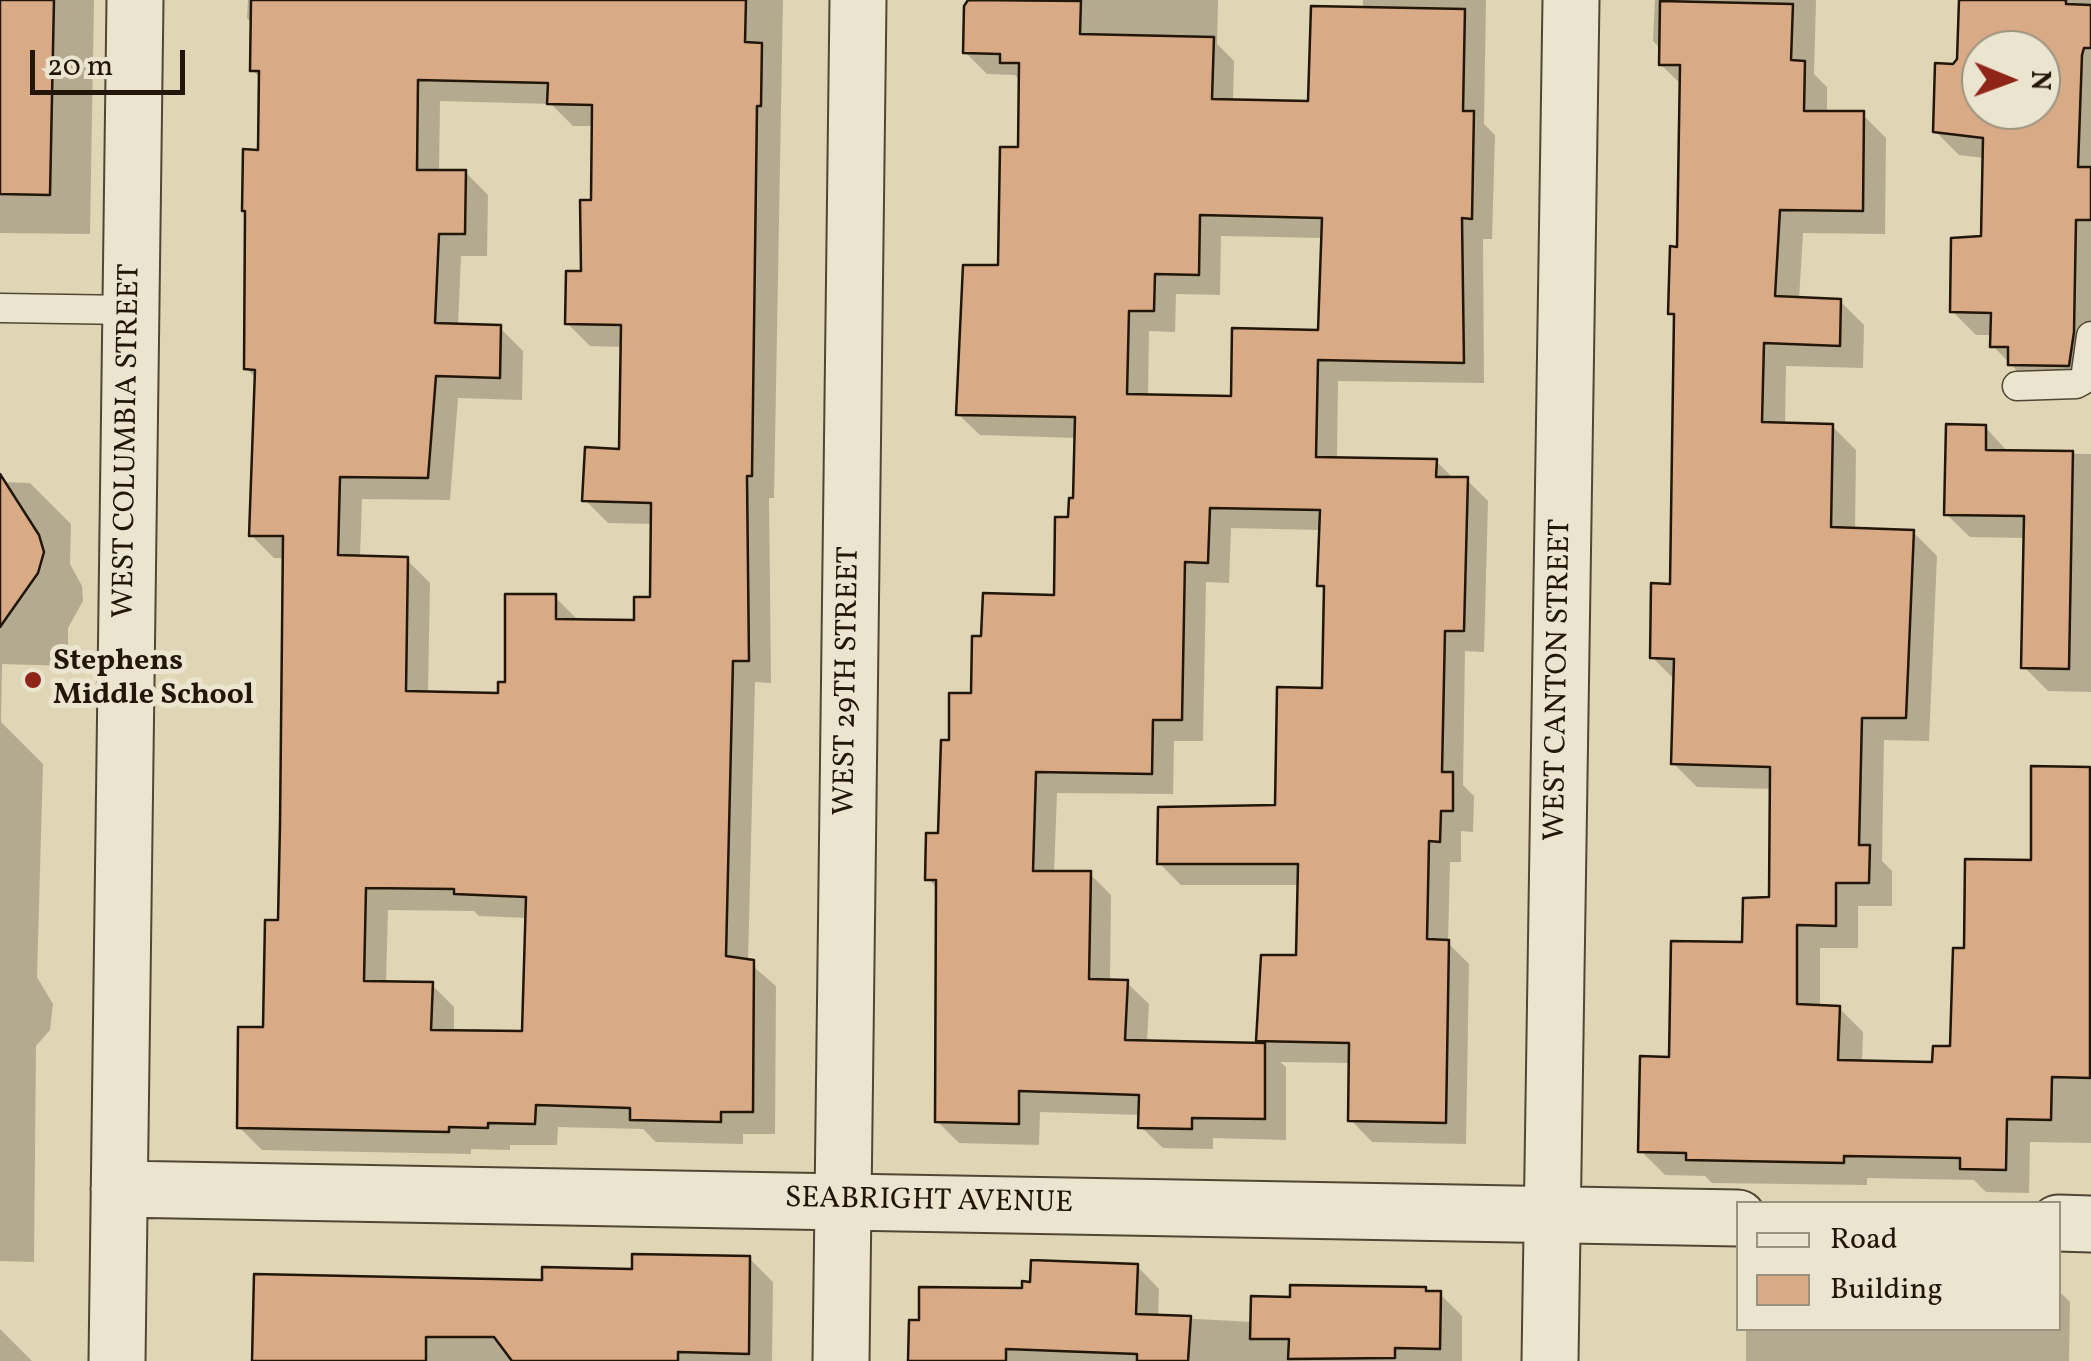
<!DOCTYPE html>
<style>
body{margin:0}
#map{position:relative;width:2091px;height:1361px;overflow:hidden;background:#e0d5b5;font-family:Vollkorn,serif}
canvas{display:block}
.legend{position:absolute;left:1736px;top:1201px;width:325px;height:130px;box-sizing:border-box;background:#ebe4cf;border:2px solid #9a927f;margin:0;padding:12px 18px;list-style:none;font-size:30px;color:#211608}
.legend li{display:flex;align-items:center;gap:20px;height:50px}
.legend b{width:50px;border:2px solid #9a927f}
.north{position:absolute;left:1961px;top:30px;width:100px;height:100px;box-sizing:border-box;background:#ebe4cf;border:2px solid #9a927f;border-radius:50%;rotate:91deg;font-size:28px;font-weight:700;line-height:40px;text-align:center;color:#211608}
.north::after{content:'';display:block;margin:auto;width:35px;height:45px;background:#8f2418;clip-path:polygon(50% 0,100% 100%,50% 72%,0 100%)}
.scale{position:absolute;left:30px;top:50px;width:155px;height:45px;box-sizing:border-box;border:5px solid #211608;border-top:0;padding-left:12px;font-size:30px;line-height:35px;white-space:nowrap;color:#211608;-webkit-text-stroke:8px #ebe4cf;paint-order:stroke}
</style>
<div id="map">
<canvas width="2091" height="1361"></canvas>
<ul class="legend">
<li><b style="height:12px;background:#ebe4cf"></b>Road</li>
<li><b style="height:28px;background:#d8aa86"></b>Building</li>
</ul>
<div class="north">N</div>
<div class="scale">20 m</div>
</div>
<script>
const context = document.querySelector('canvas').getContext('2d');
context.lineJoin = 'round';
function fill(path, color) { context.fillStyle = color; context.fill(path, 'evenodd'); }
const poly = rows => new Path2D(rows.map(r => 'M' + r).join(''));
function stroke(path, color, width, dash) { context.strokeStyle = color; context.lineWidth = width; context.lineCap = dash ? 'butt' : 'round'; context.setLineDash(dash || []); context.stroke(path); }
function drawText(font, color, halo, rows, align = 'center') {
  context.font = font + ' Vollkorn,serif'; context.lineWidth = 10; context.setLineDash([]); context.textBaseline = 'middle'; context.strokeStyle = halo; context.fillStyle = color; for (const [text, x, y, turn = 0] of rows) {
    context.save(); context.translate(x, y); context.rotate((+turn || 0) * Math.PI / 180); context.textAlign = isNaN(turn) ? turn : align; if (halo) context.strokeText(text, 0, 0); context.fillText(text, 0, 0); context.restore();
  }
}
fill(poly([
 [0,0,94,0,90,234,0,233],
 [248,0,783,0,774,498,769,498,771,683,755,682,748,962,776,986,775,1134,743,1134,743,1144,656,1142,643,1129,558,1127,557,1145,510,1145,510,1150,471,1149,471,1154,262,1150,239,1127,266,1030,280,922,285,558,274,558,251,535,257,379,246,368,262,79,252,70,253,24,247,18],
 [440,101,551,104,573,126,595,126,593,203,584,274,567,323,590,346,623,347,621,451,585,500,608,523,653,524,652,600,636,623,578,620,555,597,500,696,428,694,430,583,407,560,360,558,362,499,450,500,458,398,522,400,523,351,500,328,458,327,461,256,487,256,488,195,465,172,439,172],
 [388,910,474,911,479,916,528,918,524,1034,454,1032,454,1007,431,984,386,983],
 [968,0,1218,0,1217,44,1234,61,1233,102,1311,103,1363,10,1363,0,1486,0,1484,124,1495,135,1492,239,1483,239,1484,383,1338,381,1337,459,1436,461,1454,479,1467,480,1488,501,1484,652,1465,651,1463,785,1474,796,1473,832,1461,831,1461,862,1450,862,1448,943,1469,964,1466,1144,1372,1142,1351,1120,1352,1063,1280,1062,1286,1067,1286,1140,1213,1138,1213,1149,1163,1148,1141,1127,1141,1115,1040,1112,1039,1145,959,1143,937,1121,939,890,928,879,941,835,952,743,973,696,983,639,1056,598,1076,501,1077,438,980,435,958,414,1000,268,1020,150,1021,81,1015,75,987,74,965,52],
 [1221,236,1324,238,1321,332,1233,398,1148,397,1149,331,1175,332,1176,294,1220,295],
 [1231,528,1321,530,1320,585,1326,592,1325,691,1277,808,1159,863,1181,885,1300,885,1299,958,1259,1040,1264,1045,1147,1043,1149,1004,1127,983,1110,982,1111,895,1090,874,1054,874,1057,793,1173,794,1174,741,1203,741,1206,582,1229,583],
 [1655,0,1816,0,1814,74,1827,87,1827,113,1862,114,1886,138,1885,234,1803,233,1799,300,1840,301,1864,325,1863,368,1786,366,1785,425,1832,426,1856,450,1855,531,1913,532,1937,556,1929,741,1884,740,1882,861,1892,871,1892,906,1858,906,1858,948,1820,948,1820,1007,1839,1008,1863,1032,1862,1063,1935,1064,1952,1049,1966,950,2034,862,2033,769,2091,770,2091,1143,2030,1142,2029,1193,1986,1192,1974,1180,1867,1178,1867,1185,1712,1183,1705,1176,1665,1175,1641,1151,1672,1059,1772,900,1773,789,1697,787,1673,763,1676,681,1652,657,1672,586,1676,318,1670,312,1680,249,1683,86,1660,64,1660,48,1653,41],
 [1962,0,2091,0,2091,389,2034,388,1993,346,1993,335,1976,335,1952,311,1984,238,1985,158,1959,155,1935,131,1959,60],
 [1981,50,2041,50,2041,110,1981,110],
 [1985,427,2009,453,2091,454,2091,692,2048,691,2024,667,2026,538,1970,537,1946,514],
 [0,482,30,483,71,524,70,564,82,586,83,601,68,628,68,666,2,664,1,722,43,764,37,977,53,1004,50,1030,36,1046,34,1262,0,1261],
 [749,1258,773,1282,772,1361,255,1361,544,1282],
 [1137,1266,1159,1289,1158,1317,1253,1322,1293,1300,1425,1289,1440,1294,1462,1316,1462,1361,911,1361,1024,1291],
 [2058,1290,2070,1302,2069,1361,1746,1361,1746,1328,2058,1328],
 [0,1329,32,1361,0,1361]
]), '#0003');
const building = poly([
 [0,0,54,0,50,195,0,194,0,0],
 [251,0,746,0,745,42,762,43,761,106,757,106,752,476,747,476,749,661,733,661,726,956,754,960,753,1112,721,1112,721,1122,630,1120,630,1108,536,1105,535,1124,488,1123,488,1128,449,1127,449,1132,237,1128,238,1027,263,1027,265,920,278,920,280,825,283,536,249,536,255,370,244,369,245,211,242,211,243,149,258,150,259,71,250,71,251,0],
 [418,80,548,83,547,104,592,105,591,200,580,200,581,271,566,271,565,324,621,325,619,449,585,447,582,501,651,503,650,597,634,597,634,620,556,619,556,594,505,594,505,682,498,682,498,693,406,691,408,557,338,555,340,477,428,478,436,376,500,378,501,325,435,323,439,234,465,234,466,170,417,170,418,80],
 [366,888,454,889,454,894,526,897,522,1031,431,1030,433,982,364,981,366,888],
 [968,0,1081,1,1080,34,1214,37,1212,99,1308,101,1311,6,1465,9,1463,111,1474,111,1472,219,1462,218,1464,363,1318,360,1316,457,1437,459,1436,477,1468,477,1464,631,1445,631,1442,772,1453,772,1453,811,1441,811,1440,842,1429,841,1427,939,1449,940,1446,1123,1348,1121,1349,1043,1256,1041,1261,955,1296,955,1298,864,1157,864,1158,807,1275,805,1277,687,1322,688,1324,586,1317,586,1320,510,1210,508,1208,563,1185,562,1182,720,1153,720,1152,774,1036,772,1033,871,1091,871,1089,979,1128,980,1125,1040,1265,1043,1265,1119,1192,1118,1192,1129,1138,1128,1139,1095,1019,1091,1019,1124,935,1122,936,880,925,880,926,833,938,833,941,740,949,740,949,693,971,693,972,636,981,636,983,593,1054,595,1055,517,1068,517,1069,498,1073,498,1075,417,956,415,963,265,998,265,1000,147,1018,147,1019,63,1000,63,1000,54,963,53,964,6,968,0],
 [1200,215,1322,218,1318,330,1232,328,1231,396,1127,394,1129,311,1154,311,1155,274,1199,275,1200,215],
 [1959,0,2066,0,2066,4,2091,5,2091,48,2084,48,2082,55,2078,167,2091,167,2091,220,2076,220,2074,332,2069,366,2008,365,2008,347,1990,347,1991,313,1950,312,1951,238,1981,236,1983,138,1933,132,1935,63,1953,64,1957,59,1959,0],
 [1981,50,2041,50,2041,110,1981,110,1981,50],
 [1660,1,1793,4,1791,60,1805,61,1804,111,1864,111,1863,211,1780,210,1775,296,1841,299,1840,346,1764,343,1762,422,1833,424,1831,527,1914,530,1906,718,1862,718,1859,845,1870,845,1869,883,1836,883,1836,926,1797,925,1797,1004,1840,1006,1838,1060,1932,1062,1933,1046,1950,1046,1953,948,1964,948,1965,859,2031,860,2031,766,2090,767,2090,1078,2052,1077,2051,1120,2007,1119,2006,1170,1960,1169,1960,1158,1844,1156,1844,1163,1686,1160,1686,1153,1638,1152,1640,1056,1669,1057,1671,941,1742,942,1743,898,1769,897,1770,767,1671,764,1674,659,1650,658,1651,583,1670,584,1674,314,1668,314,1670,246,1677,247,1680,65,1659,65,1660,1],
 [1946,424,1986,425,1986,450,2073,451,2069,669,2021,668,2024,516,1944,515,1946,424],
 [0,474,39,535,44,552,38,573,0,627,0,474],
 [632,1254,750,1256,749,1354,678,1352,678,1361,512,1361,494,1337,426,1337,426,1361,252,1361,254,1274,542,1280,542,1267,632,1269,632,1254],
 [1031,1260,1138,1264,1136,1314,1191,1316,1188,1361,1137,1361,1137,1354,1006,1349,1006,1361,908,1361,909,1320,919,1320,919,1287,1022,1288,1022,1281,1030,1282,1031,1260],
 [1290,1285,1426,1287,1426,1291,1441,1291,1440,1349,1395,1348,1395,1358,1288,1359,1289,1339,1250,1339,1251,1296,1290,1297,1290,1285]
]);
fill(building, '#d8aa86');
stroke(building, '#211608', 2.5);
const lane = poly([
 [0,308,131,310],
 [2017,386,2076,384,2085,379,2091,336]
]);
const street = poly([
 [119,1189,1738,1218],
 [2058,1223,2091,1224],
 [117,1361,135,0],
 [841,1361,858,0],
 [1550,1361,1571,0]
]);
stroke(lane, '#514633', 31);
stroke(street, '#514633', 59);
stroke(lane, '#ebe4cf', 28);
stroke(street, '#ebe4cf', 55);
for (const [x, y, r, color] of [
 [33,680,10,"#8f2418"]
]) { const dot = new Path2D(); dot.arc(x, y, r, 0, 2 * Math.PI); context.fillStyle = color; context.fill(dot); stroke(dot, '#ebe4cf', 4); }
drawText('30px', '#211608', '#ebe4cf', [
 ["WEST COLUMBIA STREET",129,441,-89],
 ["WEST CANTON STREET",1560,680,-89],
 ["WEST 29TH STREET",849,681,-89],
 ["SEABRIGHT AVENUE",929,1203,1]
]);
drawText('bold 30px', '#211608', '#ebe4cf', [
 ["Stephens",53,663],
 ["Middle School",53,697]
], 'left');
</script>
